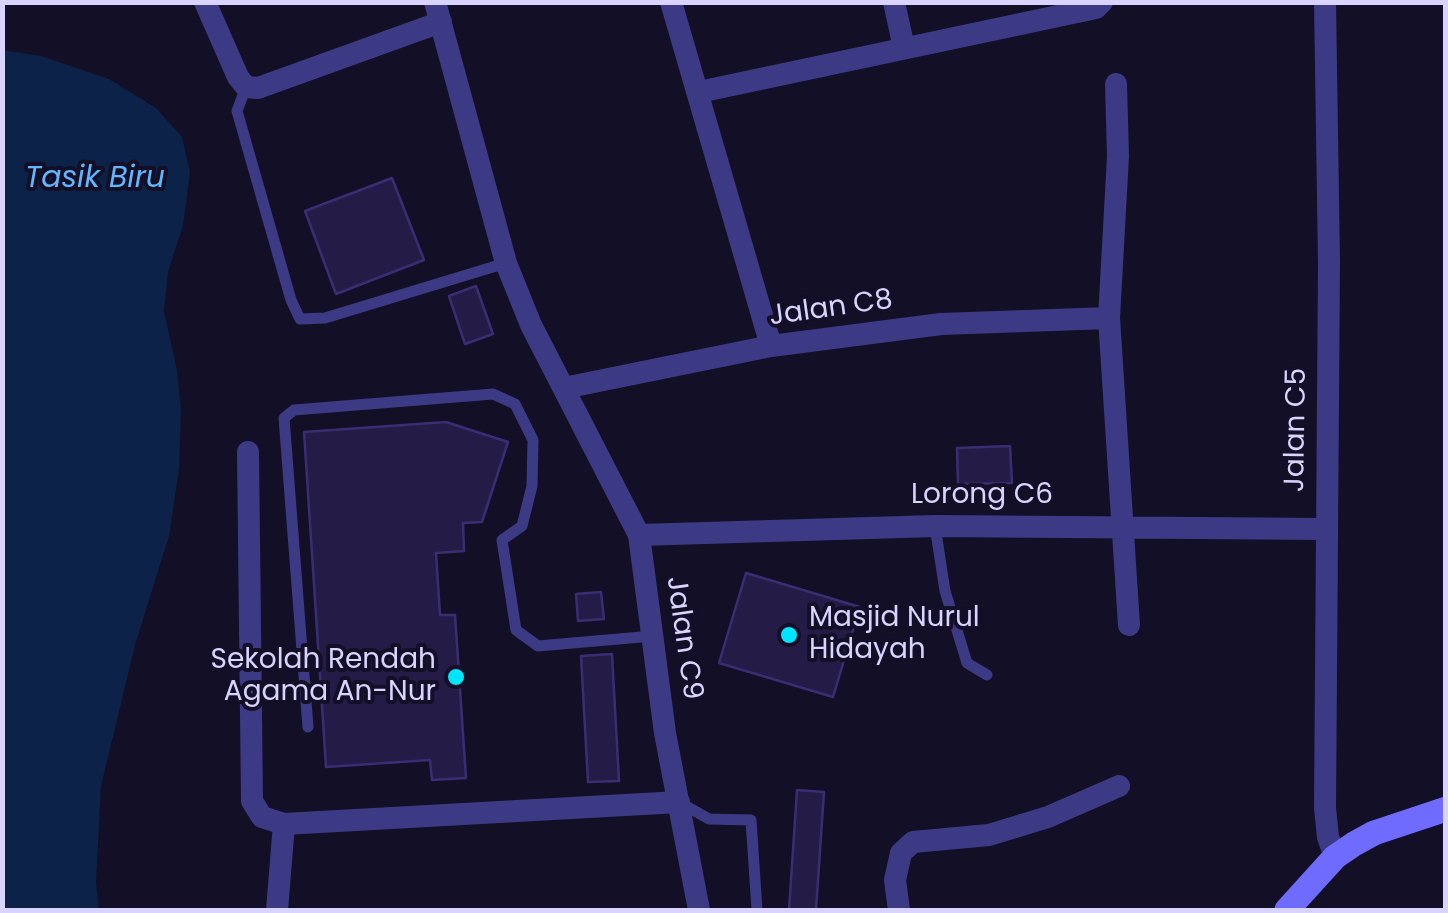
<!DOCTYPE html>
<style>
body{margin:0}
#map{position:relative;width:1448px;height:913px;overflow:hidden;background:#130f26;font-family:Poppins,sans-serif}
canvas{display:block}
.frame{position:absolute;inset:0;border:5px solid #d9d4ff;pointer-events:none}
</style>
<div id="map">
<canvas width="1448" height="913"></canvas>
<div class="frame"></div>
</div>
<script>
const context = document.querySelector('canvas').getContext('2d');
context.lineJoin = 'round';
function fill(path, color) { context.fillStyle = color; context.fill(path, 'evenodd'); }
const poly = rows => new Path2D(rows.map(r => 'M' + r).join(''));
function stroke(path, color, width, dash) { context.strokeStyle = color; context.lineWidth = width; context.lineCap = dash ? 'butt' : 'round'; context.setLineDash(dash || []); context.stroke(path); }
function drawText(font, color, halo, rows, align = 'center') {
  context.font = font + ' Poppins,sans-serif'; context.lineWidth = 8; context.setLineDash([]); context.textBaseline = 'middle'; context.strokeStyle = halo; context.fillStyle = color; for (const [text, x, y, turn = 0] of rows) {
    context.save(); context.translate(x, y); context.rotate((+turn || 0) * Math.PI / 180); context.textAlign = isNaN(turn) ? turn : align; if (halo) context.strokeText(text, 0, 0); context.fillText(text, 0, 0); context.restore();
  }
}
fill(poly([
 [2,50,41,56,109,79,156,108,182,137,190,172,183,226,168,272,164,311,177,370,181,410,179,469,169,536,135,645,101,786,96,882,99,910,3,910]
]), '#0c2248');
const building = poly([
 [392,178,424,260,336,294,305,211,392,178],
 [476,286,493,334,465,344,449,296,476,286],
 [446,422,508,442,482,522,463,523,464,551,436,553,440,615,455,615,466,778,432,780,430,760,326,767,304,432,446,422],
 [1010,446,1012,483,958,484,957,448,1010,446],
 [746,573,860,607,833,697,719,663,746,573],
 [601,592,604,619,578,621,576,594,601,592],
 [612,654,619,781,588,782,581,656,612,654],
 [797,790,824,792,816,910,789,910,797,790]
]);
fill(building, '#241b47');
stroke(building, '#3b2d73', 2.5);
stroke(poly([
 [246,87,237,111,291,300,300,319,325,318,506,263],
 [935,526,945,591,967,663,987,675],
 [308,727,284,418,294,410,493,394,515,404,533,440,532,486,522,526,502,540,516,630,538,646,653,636],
 [679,802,709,819,751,820,757,910]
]), '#3d3a85', 11);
stroke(poly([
 [205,2,238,77,246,87,258,88,441,22],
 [435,2,506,263,531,325,639,535,665,733,699,910],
 [671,2,771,346],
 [894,2,904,48],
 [1325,2,1329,263,1325,808,1328,837,1335,857],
 [1116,84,1118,156,1109,318,1129,625],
 [699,92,1096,8,1102,2],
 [564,388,771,346,941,324,1109,318],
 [248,452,252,801,262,817,284,824,679,802],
 [639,535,935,526,1325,529],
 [277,910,284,824],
 [899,910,895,880,901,853,913,842,989,835,1048,817,1119,786]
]), '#3d3a85', 22);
stroke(poly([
 [1287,910,1335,857,1354,844,1374,833,1446,809]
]), '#6f6bff', 25);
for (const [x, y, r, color] of [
 [789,635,10,"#00e5ff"],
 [456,677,10,"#00e5ff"]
]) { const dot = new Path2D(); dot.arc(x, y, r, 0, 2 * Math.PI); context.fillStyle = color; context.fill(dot); stroke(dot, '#130f26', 4); }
drawText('28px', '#d9d4ff', '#130f26', [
 ["Jalan C8",831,309,-8],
 ["Jalan C5",1297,430,-89],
 ["Lorong C6",982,496],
 ["Jalan C9",683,638,82]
]);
drawText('28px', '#d9d4ff', '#130f26', [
 ["Masjid Nurul",809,619],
 ["Hidayah",809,651],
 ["Sekolah Rendah",436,661,"right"],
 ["Agama An-Nur",436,693,"right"]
], 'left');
drawText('italic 30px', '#62b6ff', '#130f26', [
 ["Tasik Biru",95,179]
]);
</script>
